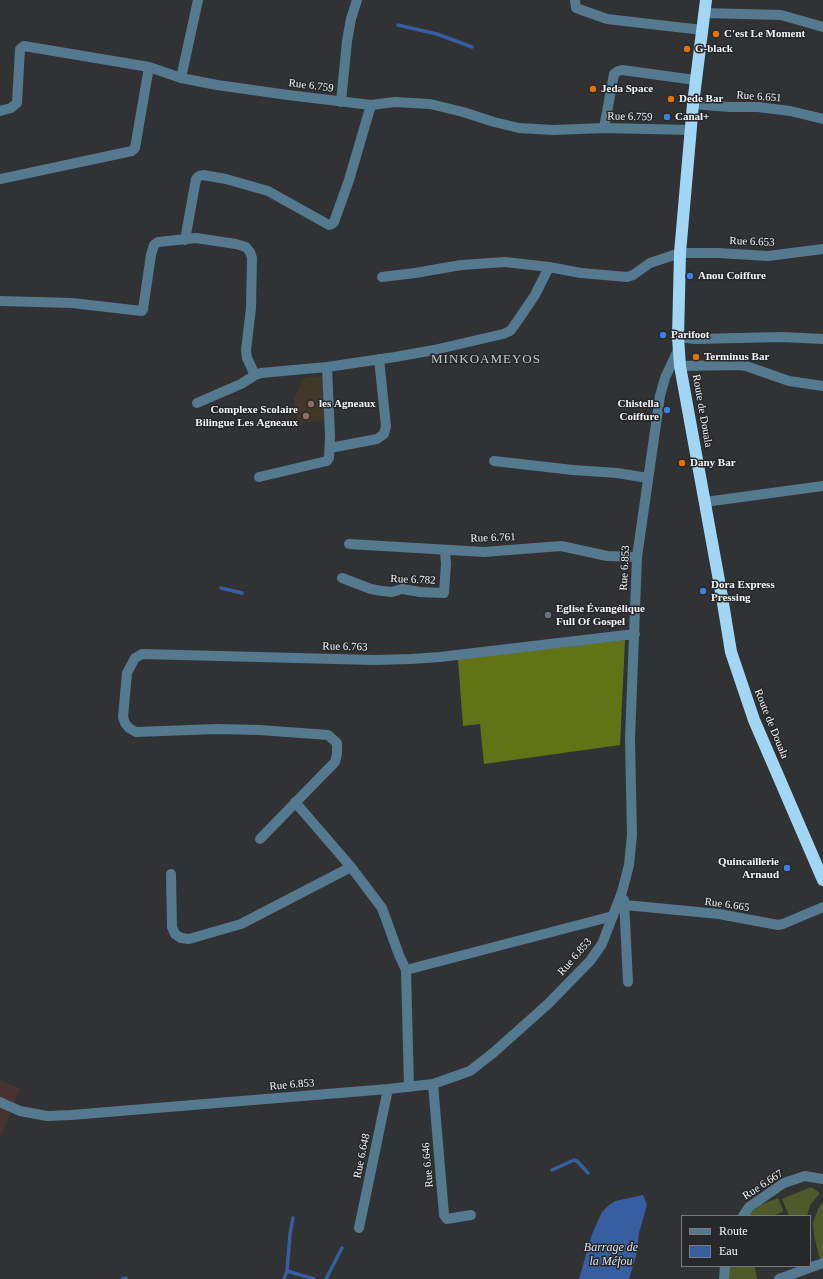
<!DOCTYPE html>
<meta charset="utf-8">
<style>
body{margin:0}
#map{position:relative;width:823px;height:1279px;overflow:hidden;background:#303234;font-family:"Times New Roman",serif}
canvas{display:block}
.legend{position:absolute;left:681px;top:1215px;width:130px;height:52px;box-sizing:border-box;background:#26282a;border:1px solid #787a7c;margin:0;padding:5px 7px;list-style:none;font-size:12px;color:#f3f4f6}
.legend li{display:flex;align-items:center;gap:8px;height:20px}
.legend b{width:20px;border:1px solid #787a7c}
</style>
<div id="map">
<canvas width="823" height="1279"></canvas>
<ul class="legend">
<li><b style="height:5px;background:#55798e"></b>Route</li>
<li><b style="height:11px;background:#375ea0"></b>Eau</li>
</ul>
</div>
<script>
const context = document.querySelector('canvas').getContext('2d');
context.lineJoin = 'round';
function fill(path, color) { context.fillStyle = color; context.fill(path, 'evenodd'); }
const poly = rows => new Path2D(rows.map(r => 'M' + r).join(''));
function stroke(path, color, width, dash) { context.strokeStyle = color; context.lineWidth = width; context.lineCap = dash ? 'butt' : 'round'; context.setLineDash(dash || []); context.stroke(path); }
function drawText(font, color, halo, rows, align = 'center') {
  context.font = font + ' "Times New Roman",serif'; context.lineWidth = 3; context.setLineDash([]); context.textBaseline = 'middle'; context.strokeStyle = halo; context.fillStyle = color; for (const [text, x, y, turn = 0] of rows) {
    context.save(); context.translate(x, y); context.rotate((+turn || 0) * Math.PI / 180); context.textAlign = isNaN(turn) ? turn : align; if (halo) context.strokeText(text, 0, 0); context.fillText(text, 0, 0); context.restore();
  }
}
fill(poly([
 [0,1081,20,1088,0,1139]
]), '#483332');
fill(poly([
 [324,376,327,420,297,423,294,399,303,379,308,377]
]), '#413827');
fill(poly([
 [811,1187,820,1193,810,1205,807,1216,789,1216,782,1199],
 [778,1198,783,1210,783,1212,772,1216,745,1216,760,1205],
 [823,1202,823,1259,820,1260,814,1235,813,1223,818,1209],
 [727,1266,755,1266,757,1279,727,1279]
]), '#4f592a');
fill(poly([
 [625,640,620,745,484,764,480,724,463,726,458,659]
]), '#627315');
fill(poly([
 [643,1195,647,1205,639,1233,636,1256,629,1279,579,1279,592,1234,602,1212,609,1205,615,1201]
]), '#375ea0');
stroke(poly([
 [398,25,437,34,472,47],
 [221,588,242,593],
 [552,1170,574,1160,577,1161,588,1173],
 [287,1271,314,1279],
 [122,1279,126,1278],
 [284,1279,287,1271,290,1234,293,1218],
 [326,1279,342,1248]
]), '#375ea0', 3.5);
stroke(poly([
 [575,0,576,8,607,19,702,30],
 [704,13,781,15,823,27],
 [181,78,198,0],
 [341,102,347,41,351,19,357,0],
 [693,104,730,107,758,107,790,111,823,119],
 [0,111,11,108,17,103,20,49,24,46,149,67],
 [604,128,614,74,618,71,622,70,695,80],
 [0,179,132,151,135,148,149,67,181,78,217,85,288,95,371,105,395,102,430,104,463,112,494,122,519,128,553,130,604,128,691,130],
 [185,240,196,179,199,176,203,175,226,179,268,191,329,225,332,224,334,222,349,180,371,105],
 [382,277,415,273,461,265,505,262,549,267,581,273,627,277,633,275,650,263,680,253,718,253,768,256,823,249],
 [0,301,72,303,142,311,143,309,151,255,154,245,158,242,196,238,236,244,246,247,250,252,252,258,251,308,246,350,247,358,255,375],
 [678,337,695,339,782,337,823,339],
 [680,366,739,365,746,366,789,381,823,386],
 [197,403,241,384,255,375,261,373,327,367,395,357,434,350,503,334,510,331,514,326,535,295,549,267],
 [330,448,377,439,384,434,386,426,379,359],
 [494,461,573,470,617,473,648,478],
 [259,477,327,461,329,458,330,436,327,367],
 [705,502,823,486],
 [349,544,484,552,561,546,607,556,637,557],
 [342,578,371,589,382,591,392,592,402,589,420,592,444,593,446,564,445,551],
 [295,802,351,867,382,908,399,955,406,970,409,1087],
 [260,839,335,762,337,754,337,743,328,735,260,730,217,729,136,732,129,728,125,723,123,717,127,673,135,658,142,654,374,660,411,659,440,657,635,634],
 [171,874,172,927,175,934,181,938,189,939,241,924,351,867],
 [624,900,628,982],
 [625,905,719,914,778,925,783,924,823,907],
 [406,970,613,916],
 [433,1084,444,1215,447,1219,471,1215],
 [0,1102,20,1111,47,1116,71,1115,388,1089,433,1084,470,1071,493,1053,548,1004,590,961,602,944,622,892,629,865,632,835,630,739,637,557,660,396,665,378,678,350],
 [743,1216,749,1207,784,1183,805,1176,823,1179],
 [359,1228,388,1089],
 [724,1279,725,1266],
 [779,1279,823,1263]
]), '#55798e', 10);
stroke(poly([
 [706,0,693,104,680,253,678,337,680,366,722,597,731,652,754,720,823,880]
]), '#a2d6f5', 12);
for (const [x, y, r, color] of [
 [716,34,4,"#e8710a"],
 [687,49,4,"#e8710a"],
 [593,89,4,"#e8710a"],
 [671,99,4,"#e8710a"],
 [667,117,4,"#3f7fe0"],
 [690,276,4,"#3f7fe0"],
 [663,335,4,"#3f7fe0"],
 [696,357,4,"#e8710a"],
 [311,404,4,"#8d6e63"],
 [667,410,4,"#3f7fe0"],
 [306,416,4,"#8d6e63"],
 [682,463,4,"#e8710a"],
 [703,591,4,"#3f7fe0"],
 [548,615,4,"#6b7280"],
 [787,868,4,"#3f7fe0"]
]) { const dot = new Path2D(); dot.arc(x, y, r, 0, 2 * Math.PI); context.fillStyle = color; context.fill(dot); stroke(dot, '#26282a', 1.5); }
drawText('bold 11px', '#f3f4f6', '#26282a', [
 ["C'est Le Moment",724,34],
 ["G-black",695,49],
 ["Jeda Space",601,89],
 ["Dede Bar",679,99],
 ["Canal+",675,117],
 ["Anou Coiffure",698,276],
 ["Parifoot",671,335],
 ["Terminus Bar",704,357],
 ["les Agneaux",319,404],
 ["Chistella",659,404,"right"],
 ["Coiffure",659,417,"right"],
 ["Complexe Scolaire",298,410,"right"],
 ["Bilingue Les Agneaux",298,423,"right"],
 ["Dany Bar",690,463],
 ["Dora Express",711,585],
 ["Pressing",711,598],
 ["Eglise Évangélique",556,609],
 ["Full Of Gospel",556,622],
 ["Quincaillerie",779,862,"right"],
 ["Arnaud",779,875,"right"]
], 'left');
drawText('11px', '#f3f4f6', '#26282a', [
 ["Rue 6.759",311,86,7],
 ["Rue 6.651",759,97,4],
 ["Rue 6.759",630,117,1],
 ["Rue 6.653",752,242,2],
 ["Route de Douala",702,411,80],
 ["Rue 6.761",493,538,-2],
 ["Rue 6.853",625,568,-87],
 ["Rue 6.782",413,580,2],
 ["Rue 6.763",345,647,1],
 ["Route de Douala",771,724,68],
 ["Rue 6.665",727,905,8],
 ["Rue 6.853",575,957,-49],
 ["Rue 6.853",292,1085,-5],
 ["Rue 6.648",362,1156,-78],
 ["Rue 6.646",428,1165,-95],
 ["Rue 6.667",763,1185,-33]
]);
drawText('italic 12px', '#d6e1f4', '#26282a', [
 ["Barrage de",611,1248],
 ["la Méfou",611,1262]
]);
context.letterSpacing = '1px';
drawText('13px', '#c3c5c8', '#26282a', [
 ["MINKOAMEYOS",486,360]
]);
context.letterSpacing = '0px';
</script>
